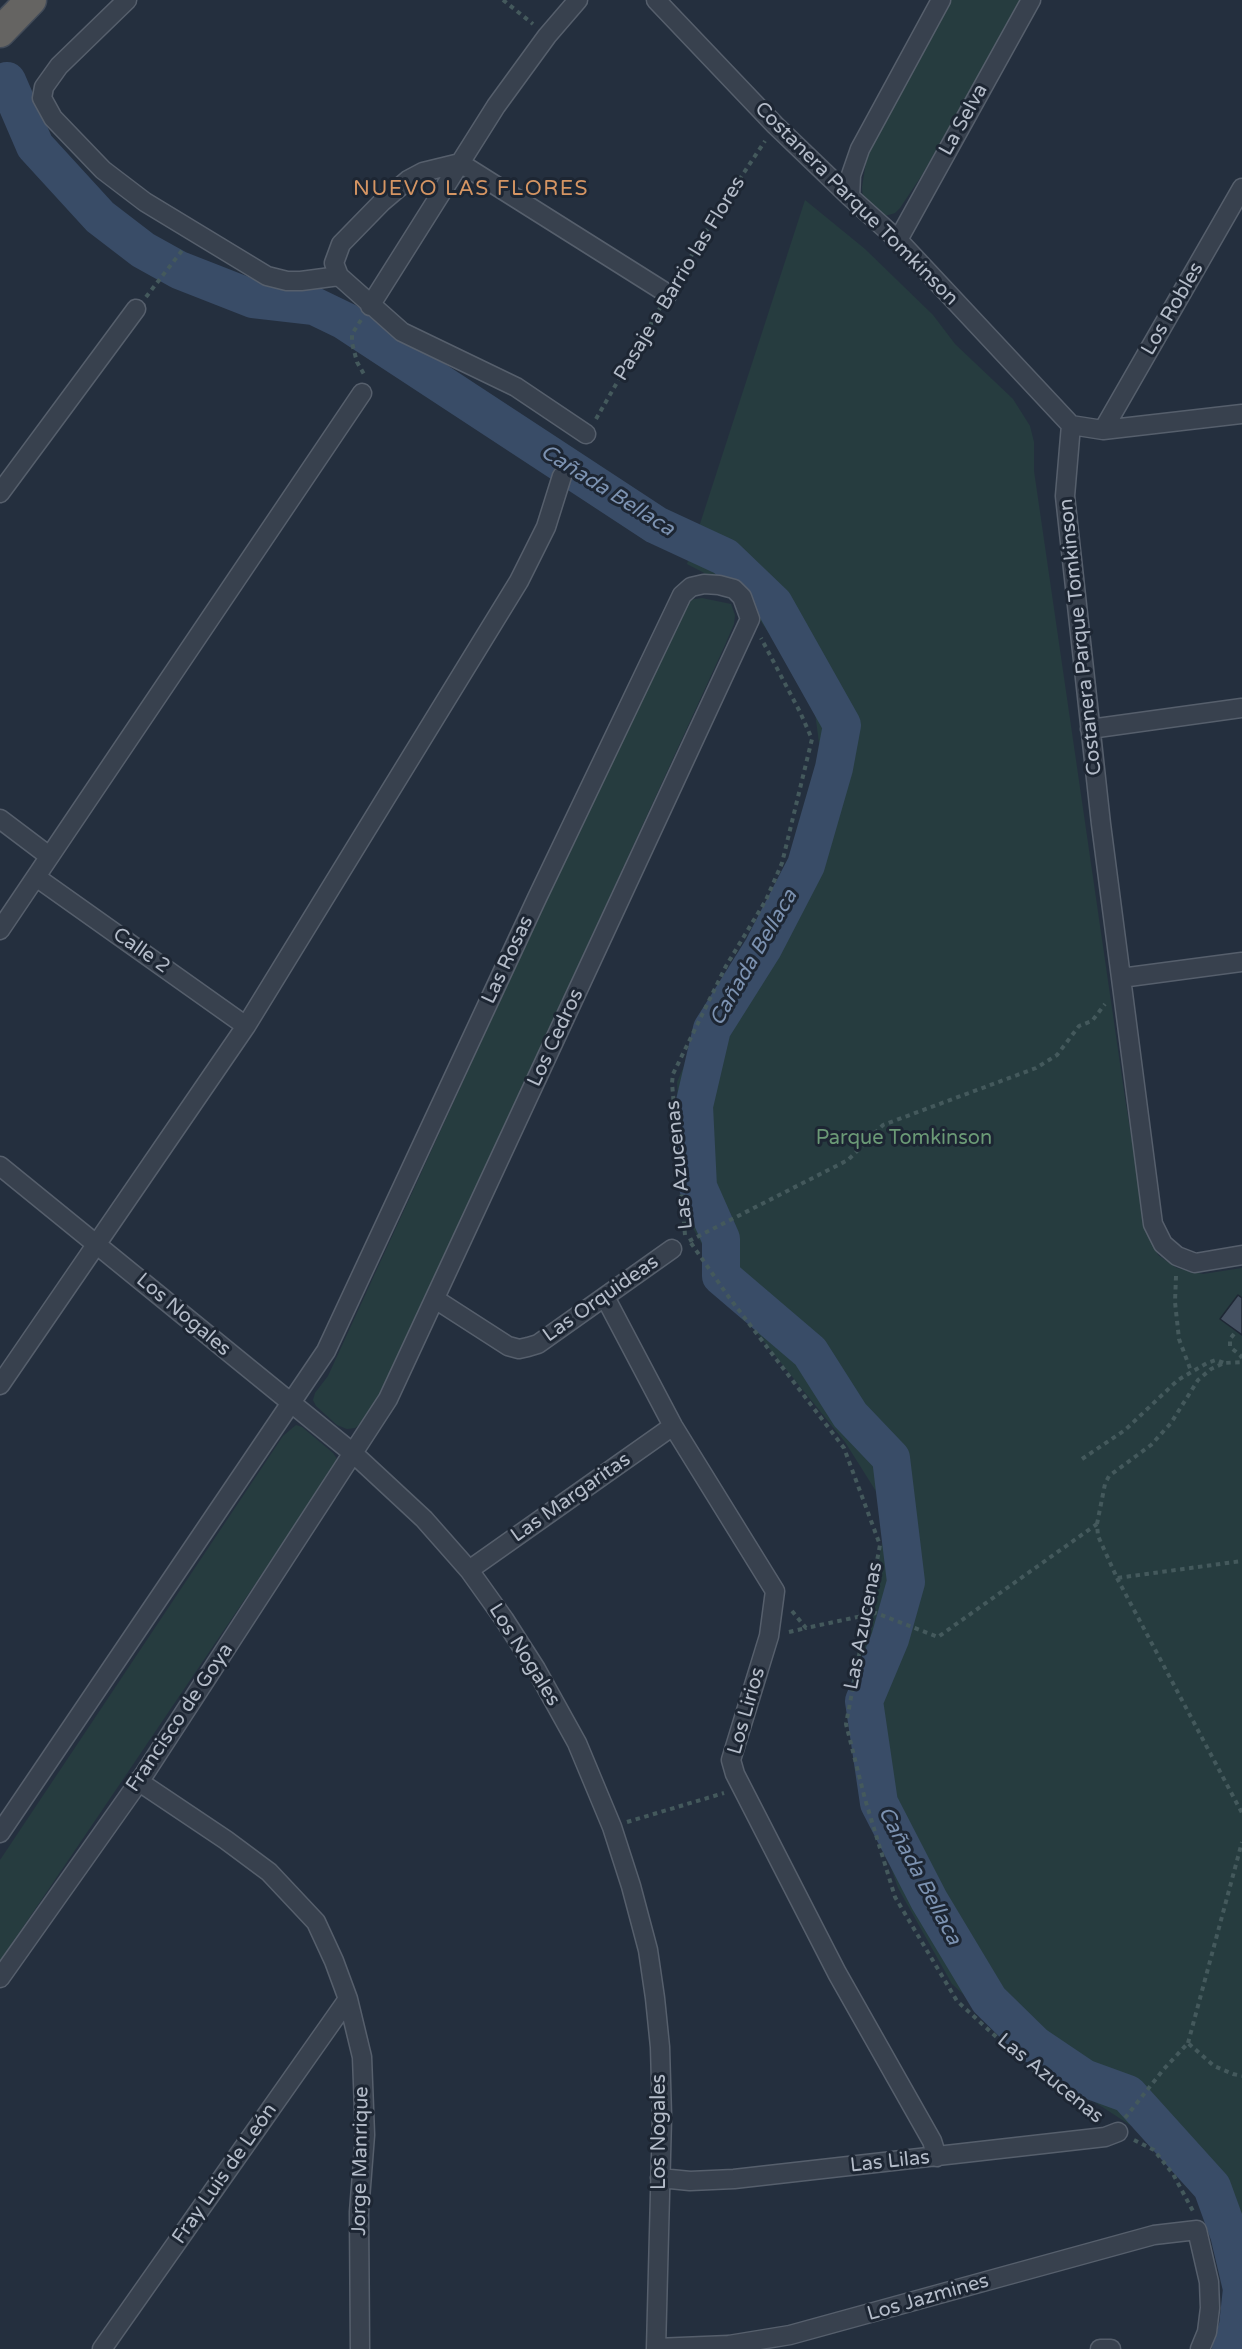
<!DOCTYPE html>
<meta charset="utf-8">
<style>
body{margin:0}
canvas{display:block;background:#242f3e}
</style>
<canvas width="1242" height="2349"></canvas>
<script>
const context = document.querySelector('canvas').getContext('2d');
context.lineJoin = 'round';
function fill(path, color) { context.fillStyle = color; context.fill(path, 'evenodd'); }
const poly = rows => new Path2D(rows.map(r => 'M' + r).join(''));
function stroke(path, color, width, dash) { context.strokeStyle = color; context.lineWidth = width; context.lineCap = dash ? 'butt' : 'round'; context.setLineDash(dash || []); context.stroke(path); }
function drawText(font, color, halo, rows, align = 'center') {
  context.font = font + ' "Varela Round",sans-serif'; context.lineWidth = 6; context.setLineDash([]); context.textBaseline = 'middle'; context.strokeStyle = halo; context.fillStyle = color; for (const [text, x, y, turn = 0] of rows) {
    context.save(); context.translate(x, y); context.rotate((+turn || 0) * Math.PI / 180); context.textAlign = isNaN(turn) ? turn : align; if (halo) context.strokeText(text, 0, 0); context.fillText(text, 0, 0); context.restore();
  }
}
fill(poly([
 [947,0,1021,0,922,175,900,208,895,213,885,216,873,211,863,199,862,187,869,144],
 [805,200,865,249,933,315,955,344,1013,399,1030,426,1034,442,1034,471,1125,1098,1146,1228,1158,1255,1177,1268,1203,1274,1242,1268,1242,2349,1214,2349,1227,2306,1216,2246,1207,2209,1167,2149,1050,2073,952,1984,898,1888,872,1812,850,1726,885,1525,879,1496,845,1442,739,1311,694,1230,683,1202,677,1082,710,1007,757,933,785,880,820,750,815,713,785,656,752,609,710,576,687,564],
 [702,598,731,604,735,615,734,624,725,645,377,1405,364,1421,355,1428,347,1429,337,1425,316,1406,313,1400,315,1393,328,1376,678,613,688,600],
 [296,1425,302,1427,333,1453,337,1459,335,1466,0,1961,0,1860,283,1436]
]), '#263c3f');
stroke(poly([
 [7,81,35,146,100,217,143,250,179,270,253,299,314,306,345,321,656,525,725,557,774,604,842,725,834,768,806,865,763,948,712,1029,694,1106,698,1187,721,1239,721,1276,810,1352,850,1415,891,1458,906,1582,890,1639,864,1701,879,1803,929,1900,989,2000,1035,2045,1084,2078,1128,2094,1212,2187,1229,2234,1242,2289,1238,2326,1231,2349]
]), '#394c67', 38);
const building = poly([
 [1238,1295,1242,1298,1242,1335,1220,1319,1238,1295]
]);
fill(building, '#455162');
stroke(building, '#1f2835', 1.5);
const minor = poly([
 [127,0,59,66,44,87,42,98,53,118,103,170,145,202,267,276,287,281,301,281,339,276],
 [656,0,775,125,850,197,898,240,1071,425,1065,496,1101,824,1153,1224,1163,1244,1177,1256,1195,1263,1242,1255],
 [460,163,423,172,408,180,382,202,341,244,334,263,339,276,402,332,516,387,586,434],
 [460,163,668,294],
 [850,197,851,175,860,149,941,0],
 [898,240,1031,0],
 [370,306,496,106,547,36,578,0],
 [1071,425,1103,430,1242,414],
 [1103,430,1242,188],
 [0,493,136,309],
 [1090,729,1242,708],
 [0,819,49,856],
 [36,877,246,1026],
 [0,930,362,393],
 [1121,978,1242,962],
 [0,1166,354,1454,424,1519,469,1570,504,1619,536,1669,577,1743,612,1827,631,1886,648,1950,655,1998,660,2047,662,2117,656,2349],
 [605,1297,673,1426,775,1591,769,1636,731,1760,735,1774,837,1973,932,2141,937,2157],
 [435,1299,508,1346,519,1349,528,1347,538,1344,672,1249],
 [0,1385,246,1026,519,581,546,527,562,476],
 [469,1570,673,1426],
 [138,1781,226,1840,269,1872,316,1922,334,1961,348,1999,362,2057,365,2135,359,2212,360,2349],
 [0,1833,326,1351,537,898,682,595,691,587,704,584,719,585,734,589,742,597,750,619,388,1399,145,1773,0,1978],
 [660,2178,690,2181,734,2179,1105,2137,1118,2132],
 [656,2348,729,2345,790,2335,1154,2235,1197,2230,1209,2282,1210,2308,1207,2332,1200,2349],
 [102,2349,348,1999],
 [1100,2349,1111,2349]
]);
const trunk = poly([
 [0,32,31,0]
]);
stroke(minor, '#565f6c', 21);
stroke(trunk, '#434c59', 33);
stroke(poly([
 [503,0,533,24],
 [677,279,723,204,765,141],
 [146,297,184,248],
 [361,320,352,334,352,343,357,362,365,376],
 [596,419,660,308],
 [685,1235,672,1083,673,1074,726,966,766,900,782,863,812,739,800,712,761,638],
 [689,1241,848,1160,883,1125,1036,1068,1057,1055,1079,1026,1092,1021,1105,1004],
 [691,1243,728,1296,844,1448,880,1545,846,1724,865,1799,895,1897,957,2001,1028,2066,1099,2119],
 [1176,1276,1175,1302,1179,1339,1191,1371],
 [1234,1334,1230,1339,1230,1347,1240,1355,1242,1358,1240,1362],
 [1082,1459,1125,1430,1178,1380,1207,1363,1216,1360,1224,1363],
 [1097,1524,1105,1484,1109,1476,1151,1445,1171,1423,1198,1380,1211,1369,1224,1363,1242,1362],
 [1117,1578,1242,1813],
 [792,1611,806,1628,876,1613,938,1637,1097,1524,1098,1536,1117,1578,1242,1561],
 [789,1632,806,1628],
 [627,1822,724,1793],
 [1188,2043,1242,1842],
 [1125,2118,1163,2070,1188,2043,1214,2066,1233,2074,1242,2076],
 [1134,2140,1154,2150,1173,2174,1194,2213]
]), '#44595c', 4, [4.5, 4.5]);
stroke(minor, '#38414e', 18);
stroke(trunk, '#656462', 30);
drawText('20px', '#b4bcc9', '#1d2633', [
 ["La Selva",964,120,-61],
 ["Costanera Parque Tomkinson",856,204,45],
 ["Pasaje a Barrio las Flores",680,279,-59],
 ["Los Robles",1173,309,-60],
 ["Costanera Parque Tomkinson",1081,637,-96],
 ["Calle 2",141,951,35],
 ["Las Rosas",508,960,-65],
 ["Los Cedros",556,1038,-65],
 ["Las Azucenas",680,1165,-96],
 ["Las Orquideas",601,1299,-35],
 ["Los Nogales",183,1315,40],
 ["Las Margaritas",571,1498,-35],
 ["Las Azucenas",864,1626,-79],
 ["Los Nogales",524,1655,58],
 ["Los Lirios",747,1711,-74],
 ["Francisco de Goya",180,1718,-56],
 ["Las Azucenas",1050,2079,39],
 ["Los Nogales",660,2132,-90],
 ["Jorge Manrique",361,2161,-89],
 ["Las Lilas",890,2162,-6],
 ["Fray Luis de León",225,2174,-55],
 ["Los Jazmines",928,2298,-16]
]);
drawText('20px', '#6b9a76', '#1d2633', [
 ["Parque Tomkinson",904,1139]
]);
context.letterSpacing = '1.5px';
drawText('21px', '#d59563', '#1d2633', [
 ["NUEVO LAS FLORES",471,189]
]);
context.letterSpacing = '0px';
drawText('italic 21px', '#7c92b1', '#1d2633', [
 ["Cañada Bellaca",607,491,32],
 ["Cañada Bellaca",754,958,-60],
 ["Cañada Bellaca",919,1876,62]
]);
</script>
